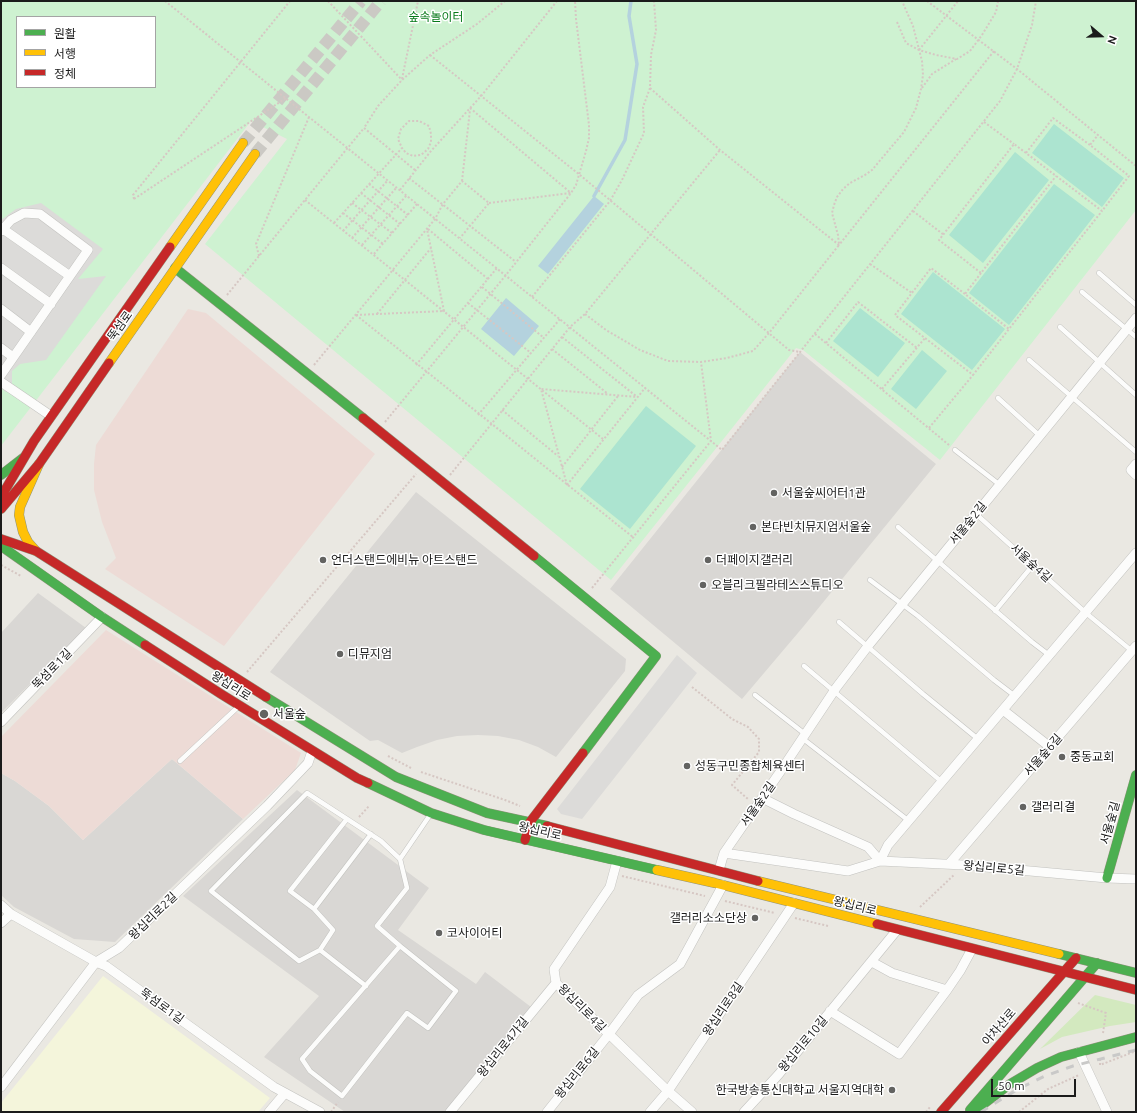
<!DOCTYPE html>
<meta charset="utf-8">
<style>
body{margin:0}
#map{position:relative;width:1137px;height:1113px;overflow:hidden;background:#eae8e2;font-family:Ubuntu,"Noto Sans KR",sans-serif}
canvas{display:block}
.frame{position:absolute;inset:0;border:2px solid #1b1b1b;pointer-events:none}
.legend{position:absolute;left:16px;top:16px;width:140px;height:72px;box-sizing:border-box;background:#fff;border:1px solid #a4a4a4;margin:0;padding:5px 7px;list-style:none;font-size:12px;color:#1b1b1b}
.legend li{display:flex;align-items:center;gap:8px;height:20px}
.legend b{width:20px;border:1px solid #a4a4a4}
.north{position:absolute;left:1081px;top:16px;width:40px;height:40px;-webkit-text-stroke:3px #fff;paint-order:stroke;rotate:110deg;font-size:11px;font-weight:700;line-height:16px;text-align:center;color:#1b1b1b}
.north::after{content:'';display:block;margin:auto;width:14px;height:18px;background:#1b1b1b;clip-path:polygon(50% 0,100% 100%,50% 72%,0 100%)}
.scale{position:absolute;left:991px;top:1079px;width:85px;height:18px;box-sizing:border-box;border:2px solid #1b1b1b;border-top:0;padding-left:5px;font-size:12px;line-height:14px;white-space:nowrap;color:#1b1b1b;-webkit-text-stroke:3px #fff;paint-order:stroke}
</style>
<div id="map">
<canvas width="1137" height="1113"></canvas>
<div class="frame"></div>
<ul class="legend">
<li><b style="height:5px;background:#4caf50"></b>원활</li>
<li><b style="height:5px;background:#ffc107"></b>서행</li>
<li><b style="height:5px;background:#c62828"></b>정체</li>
</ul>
<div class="north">N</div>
<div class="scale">50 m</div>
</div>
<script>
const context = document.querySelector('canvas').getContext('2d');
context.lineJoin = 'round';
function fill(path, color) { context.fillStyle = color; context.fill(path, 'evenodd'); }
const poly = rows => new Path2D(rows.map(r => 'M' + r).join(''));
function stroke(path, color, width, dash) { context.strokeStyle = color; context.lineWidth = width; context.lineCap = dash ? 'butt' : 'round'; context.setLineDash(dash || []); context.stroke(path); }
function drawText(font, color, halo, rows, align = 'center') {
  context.font = font + ' Ubuntu,"Noto Sans KR",sans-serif'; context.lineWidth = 3; context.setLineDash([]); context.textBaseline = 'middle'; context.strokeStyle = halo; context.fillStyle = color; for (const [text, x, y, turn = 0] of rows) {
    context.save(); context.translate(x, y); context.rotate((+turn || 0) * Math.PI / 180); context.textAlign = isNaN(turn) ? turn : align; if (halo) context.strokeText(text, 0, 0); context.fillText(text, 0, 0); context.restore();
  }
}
fill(poly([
 [800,352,936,464,803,627,742,699,610,589],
 [416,492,626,659,625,671,556,757,538,747,519,740,498,736,478,735,457,736,437,740,417,747,402,753,378,740,370,741,270,672],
 [38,593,86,628,1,713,1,633],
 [172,759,243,819,115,942,74,939,14,907,1,895,1,773,15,781,49,806,83,840],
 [297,790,429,888,398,930,476,984,485,972,531,1007,445,1112,345,1112,264,1057,319,996,183,896]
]), '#d9d7d4');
fill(poly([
 [188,309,206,313,375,454,224,646,105,569,116,558,102,522,94,490,94,464,96,445],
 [106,630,301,753,295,770,243,819,172,759,83,840,49,806,15,781,1,773,1,737]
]), '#eddbd6');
fill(poly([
 [103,976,270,1098,258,1112,1,1112,1,1103]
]), '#f4f5db');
fill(poly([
 [1095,995,1136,1005,1136,1022,1110,1026,1062,1037,1040,1049]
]), '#d3e9bf');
fill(poly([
 [1,1,1136,1,1136,210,940,460,803,350,796,348,611,580,205,244,287,139,251,121,1,446],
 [17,17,155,17,155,87,17,87]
]), '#cef2d1');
fill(poly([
 [1054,124,1124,178,1102,207,1032,153],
 [1015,152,1049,180,983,263,949,235],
 [1054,184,1095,215,1009,325,969,293],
 [933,272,1005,329,972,370,901,314],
 [860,308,905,343,878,377,833,341],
 [922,350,947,371,916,409,891,389],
 [646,406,696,446,630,529,580,489]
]), '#ace4d0');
fill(poly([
 [41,203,103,249,78,279,106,276,46,360,20,364,12,371,12,384,6,392,1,388,1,220,16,209],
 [677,655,697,673,582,819,561,814,557,809]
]), '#dcdbd9');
fill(poly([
 [594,196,604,204,548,274,538,266],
 [506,298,539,326,514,356,481,329]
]), '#b4d2de');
stroke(poly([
 [594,196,625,140,637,64,629,16,631,1]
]), '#b4d2de', 3.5);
stroke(poly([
 [243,143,361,1],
 [255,154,381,1]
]), '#cbc9c4', 12, [12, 6]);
const lane = poly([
 [1099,273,1136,305],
 [1082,292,1136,337],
 [1060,327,1136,395],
 [1029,360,1136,452],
 [998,398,1040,436],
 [955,450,1000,485],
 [976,514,1086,613,1132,651],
 [898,527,1032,642,1049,655],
 [870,580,918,616,994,680,1015,696],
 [995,611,1033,565],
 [839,622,923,694,978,739],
 [804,666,942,782],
 [755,695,805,734],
 [802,738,909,821],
 [180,761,239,706],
 [400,859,430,815],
 [314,909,290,891,347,819],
 [320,950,299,961,211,891,307,793,381,841,400,859,407,888,377,926,400,946,302,1059,310,1071,342,1096,407,1013,428,1028,456,991,400,946],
 [366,986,320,950,333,930,314,909,371,834]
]);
const street = poly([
 [3,229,70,276],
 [1,231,11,220,24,213,40,214,88,250,1,375],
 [1,268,51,304],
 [1,309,31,332],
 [1,348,13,357],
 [1,382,51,416],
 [1136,464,1131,470,1136,475],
 [1003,710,1050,747],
 [1,722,102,617],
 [762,798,794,814,868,847,880,861,888,845,1136,553],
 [724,853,848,871,880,861,964,865,1107,878,1136,879],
 [617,861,610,887,554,969,556,983,668,1091,692,1112],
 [949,864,1136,646],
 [719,870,724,853,780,772,836,688,868,646,1136,318],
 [1,905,11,914,96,962,106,966,274,1087,320,1112],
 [1,923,11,914],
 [872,962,892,973,947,990],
 [830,1011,899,1054,947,990,960,971,972,949],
 [1079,1052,1107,1112],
 [1,1087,96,962,119,948,267,806,308,763,312,751],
 [269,1112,285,1093],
 [450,1112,556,983],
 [547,1112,609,1034,638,995,680,964,723,885],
 [650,1112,668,1091,794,903],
 [744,1112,779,1074,897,930]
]);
const fast = poly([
 [175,268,363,418],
 [1,475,23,458],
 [1,546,102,617,145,645],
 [534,556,656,656,583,753],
 [266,697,396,777,487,813,547,826],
 [368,783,431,813,484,830,657,870],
 [1107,878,1136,775],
 [1059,954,1136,973],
 [970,1110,1097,963],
 [973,1112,1010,1084,1037,1068,1061,1057,1136,1037]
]);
const slow = poly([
 [170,247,243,143],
 [109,363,255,154],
 [36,551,28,542,23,532,19,515,20,507,39,464],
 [657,870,715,883,877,924],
 [758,881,1059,954]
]);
const jam = poly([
 [363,418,534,556],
 [1,497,34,441,170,247],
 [1,509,39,464,109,363],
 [1,539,36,551,266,697],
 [145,645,221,694,357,778,368,783],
 [547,826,758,881],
 [525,840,530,822,583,753],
 [877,924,1136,990],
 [941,1112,1076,958]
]);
stroke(lane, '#c2c2bf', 5.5);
stroke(street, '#c2c2bf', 10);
stroke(fast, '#90937b', 10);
stroke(slow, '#90937b', 10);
stroke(jam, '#90937b', 10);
stroke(poly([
 [165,1,722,450,1000,101,1017,69,1032,25,1036,1],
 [328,1,402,80],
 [927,1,1017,69,1136,166],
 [897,22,906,43,919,50,936,55,957,59,970,51,982,35,996,12,998,1],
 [919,50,958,1],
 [430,55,580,175,789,350,800,352],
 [402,79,418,1],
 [650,88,720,150,839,245,994,51],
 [922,88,932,74,956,59],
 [470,108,571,193],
 [984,122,1014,144],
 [1090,145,1053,118,1026,153,1102,211,1129,176,1090,145,1098,135],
 [1026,153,1014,144,939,240,981,273,1056,176],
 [415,170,364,128,378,106,402,80,430,55,477,24,505,1],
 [409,178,516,262],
 [462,181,470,110],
 [369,184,408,215],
 [400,190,431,151,482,95,557,1],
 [361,193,400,224],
 [134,199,133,195,290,1],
 [134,199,286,98],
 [305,200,603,439],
 [352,203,392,233],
 [489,203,571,193],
 [913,211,944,235],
 [343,213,383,244],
 [334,223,402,148,398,139,401,129,409,121,419,121,429,126,431,134,431,142,428,149,421,155,413,156,406,153,402,148],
 [428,229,488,279],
 [343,231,388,180],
 [352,238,397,187],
 [362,245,407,195],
 [374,254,417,204],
 [259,256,256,244,309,117],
 [870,264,912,293],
 [981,273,965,294,1009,329,1102,211],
 [482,287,544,338],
 [965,294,931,268,895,315,973,375,1009,329],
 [227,295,364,128],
 [532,297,610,201,622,180,644,133,643,107,650,88,651,55,656,30,654,1],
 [468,303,531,353],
 [377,314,431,248],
 [585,314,606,330,640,350,668,361,701,362,727,358,753,351,769,333,839,245,838,235,832,213,834,205,837,197,843,189,850,183,865,175,872,170,904,132,916,108,921,89,923,75,922,61,913,26,902,1],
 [356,315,634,538],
 [356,315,444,311,427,229],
 [815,334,949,445],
 [562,337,636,396],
 [826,343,858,302,917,348],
 [552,349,608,394],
 [314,365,435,219,443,204,462,181,489,203,460,238],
 [416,365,497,268],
 [882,389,925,338],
 [502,410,558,456],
 [478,415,560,319],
 [385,422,506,275,571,193,576,185,586,151,589,138,589,125,576,19,575,1],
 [929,428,973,375],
 [562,467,618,396],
 [450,475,570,327,585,314,720,150],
 [567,485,541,389,637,397],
 [567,485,645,388],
 [1,565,21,576],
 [592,588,711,441,701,362],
 [247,672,416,474],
 [692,687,732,719,748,727,759,739,759,752,732,785,749,800],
 [388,756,411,768],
 [421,772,505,800,520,806],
 [359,817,369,806],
 [622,876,705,896],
 [725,901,775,913],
 [920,907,955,874],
 [795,918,828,926],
 [1078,1003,1106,1013,1103,1033],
 [1100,1059,1100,1065,1136,1051],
 [331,1112,338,1102],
 [926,1112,930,1107],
 [1019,1112,1048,1089,1079,1075]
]), '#d6c7c3', 2, [2, 2]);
stroke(lane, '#fcfcfb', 4.5);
stroke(street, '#fcfcfb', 9);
stroke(fast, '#4caf50', 9);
stroke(slow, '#ffc107', 9);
stroke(jam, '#c62828', 9);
stroke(poly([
 [981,1112,1018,1089,1045,1076,1073,1066,1136,1050]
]), '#c9c9c8', 3, [8, 8]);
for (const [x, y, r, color] of [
 [774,493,4,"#636361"],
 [753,527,4,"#636361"],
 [323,560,4,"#636361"],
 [708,560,4,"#636361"],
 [703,585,4,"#636361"],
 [340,654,4,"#636361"],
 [264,714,5,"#636361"],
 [1062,757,4,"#636361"],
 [687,766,4,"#636361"],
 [1023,807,4,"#636361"],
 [755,918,4,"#636361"],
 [439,933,4,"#636361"],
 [892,1090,4,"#636361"]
]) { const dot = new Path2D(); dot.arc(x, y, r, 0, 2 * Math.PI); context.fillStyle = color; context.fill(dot); stroke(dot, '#fff', 1.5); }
drawText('12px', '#077a1a', '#fff', [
 ["숲속놀이터",436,17]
]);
drawText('12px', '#1b1b1b', '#fff', [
 ["뚝섬로",120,326,-55],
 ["서울숲2길",968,523,-51],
 ["서울숲4길",1031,563,42],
 ["뚝섬로1길",52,669,-46],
 ["왕십리로",231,686,32],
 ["서울숲6길",1043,755,-49],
 ["서울숲2길",758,804,-55],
 ["서울숲길",1110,823,-75],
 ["왕십리로",540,831,13],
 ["왕십리로5길",994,868,5],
 ["왕십리로",855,906,14],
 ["왕십리로2길",153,916,-44],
 ["뚝섬로1길",162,1006,36],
 ["왕십리로4길",582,1008,45],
 ["왕십리로8길",723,1009,-56],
 ["아차산로",999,1027,-49],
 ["왕십리로10길",803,1044,-50],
 ["왕십리로4가길",503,1047,-51],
 ["왕십리로6길",577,1073,-51]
]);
drawText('12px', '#1b1b1b', '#fff', [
 ["서울숲씨어터1관",782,493],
 ["본다빈치뮤지엄서울숲",761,527],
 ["언더스탠드에비뉴 아트스탠드",331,560],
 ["더페이지갤러리",716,560],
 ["오블리크필라테스스튜디오",711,585],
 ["디뮤지엄",348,654],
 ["서울숲",273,714],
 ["중동교회",1070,757],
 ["성동구민종합체육센터",695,766],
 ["갤러리결",1031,807],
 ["갤러리소소단상",747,918,"right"],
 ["코사이어티",447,933],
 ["한국방송통신대학교 서울지역대학",884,1090,"right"]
], 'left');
</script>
